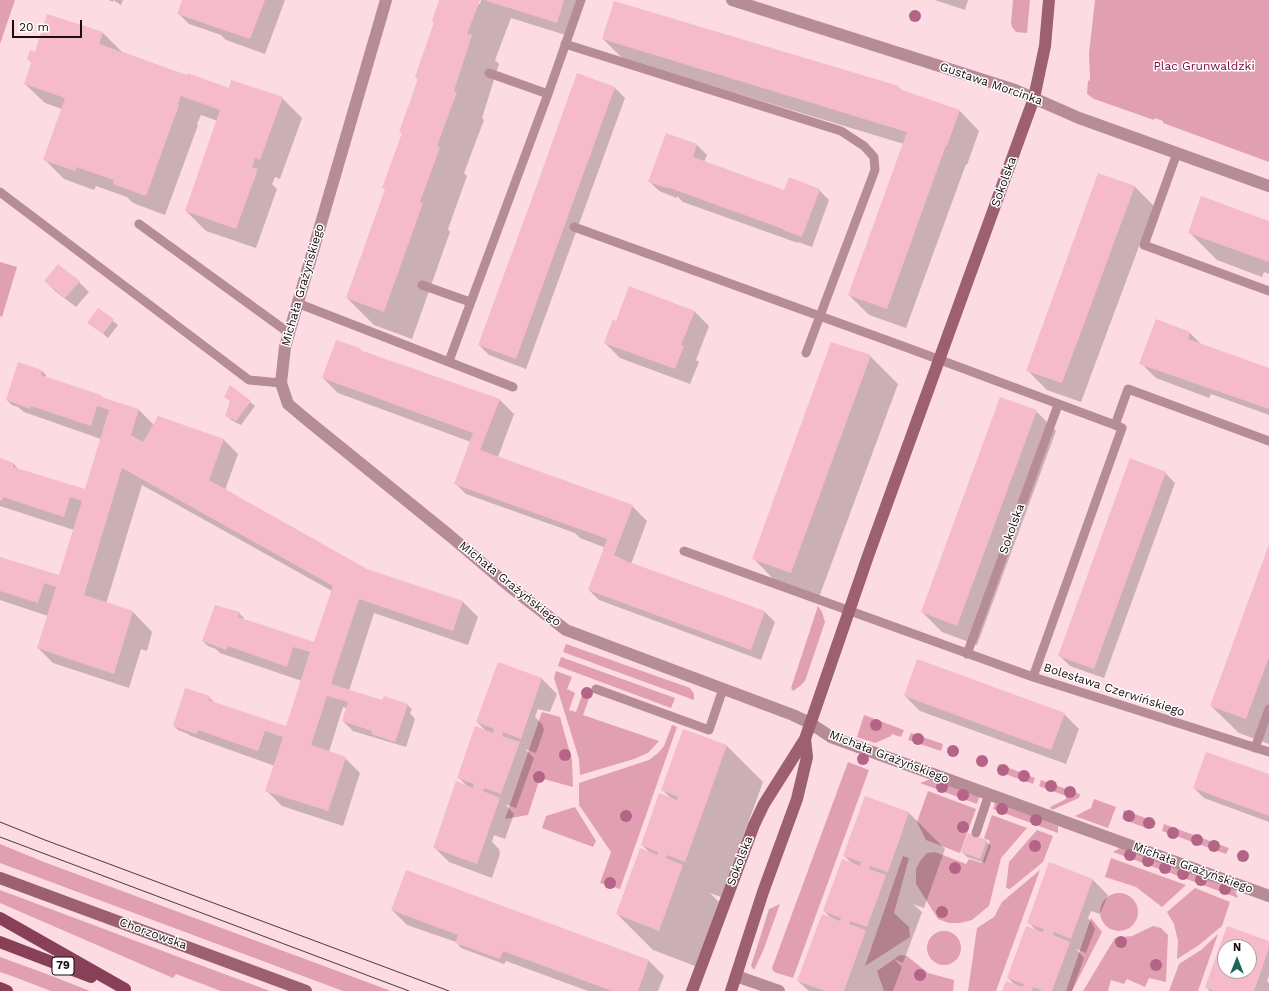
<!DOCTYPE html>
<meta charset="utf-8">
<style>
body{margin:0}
#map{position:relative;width:1269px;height:991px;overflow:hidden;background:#fddbe3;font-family:"Work Sans",sans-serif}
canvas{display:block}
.north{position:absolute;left:1217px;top:939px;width:40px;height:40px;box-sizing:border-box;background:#fff;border:1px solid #a49ea0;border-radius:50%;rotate:0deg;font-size:11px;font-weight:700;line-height:16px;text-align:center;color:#1b0d11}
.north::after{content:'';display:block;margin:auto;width:14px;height:18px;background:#1c655b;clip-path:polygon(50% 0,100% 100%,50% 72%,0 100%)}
.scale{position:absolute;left:12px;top:20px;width:70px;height:18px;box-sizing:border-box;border:2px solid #1b0d11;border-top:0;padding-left:5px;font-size:12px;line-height:14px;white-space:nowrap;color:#1b0d11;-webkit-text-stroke:3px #fff;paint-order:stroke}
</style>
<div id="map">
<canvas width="1269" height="991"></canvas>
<div class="north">N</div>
<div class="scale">20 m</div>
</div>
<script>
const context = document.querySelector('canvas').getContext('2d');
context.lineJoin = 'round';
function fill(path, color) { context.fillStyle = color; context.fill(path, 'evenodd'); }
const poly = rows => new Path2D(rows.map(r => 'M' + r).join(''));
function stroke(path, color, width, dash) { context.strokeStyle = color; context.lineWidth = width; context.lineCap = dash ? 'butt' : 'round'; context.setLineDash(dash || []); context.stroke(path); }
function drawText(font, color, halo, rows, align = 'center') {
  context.font = font + ' "Work Sans",sans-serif'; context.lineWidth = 3; context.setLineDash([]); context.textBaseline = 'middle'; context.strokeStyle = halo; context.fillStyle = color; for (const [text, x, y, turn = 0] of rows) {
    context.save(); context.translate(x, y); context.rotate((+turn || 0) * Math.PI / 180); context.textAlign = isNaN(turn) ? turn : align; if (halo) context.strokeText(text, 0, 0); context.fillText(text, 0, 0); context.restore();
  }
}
fill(poly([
 [0,0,15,0,0,44],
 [1013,0,1030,0,1027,33,1016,32,1012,27,1011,23],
 [1095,0,1269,0,1269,162,1163,123,1163,121,1155,118,1154,120,1094,99,1087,94,1088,81,1090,80,1089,53],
 [0,262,17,267,2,317,0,316],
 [818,606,822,612,825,622,805,681,800,686,793,691,791,688],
 [566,644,690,688,694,694,694,700,563,652],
 [561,657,675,698,671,708,558,666],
 [556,671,572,677,567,689,575,693,569,710,576,712,585,687,592,690,583,715,659,741,648,753,634,759,580,775,579,759,554,678],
 [542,712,560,717,572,760,573,787,540,778,528,815,505,819],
 [864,715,904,730,901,737,892,734,891,736,875,743,857,737],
 [672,725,677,727,620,889,600,883,611,852,579,805,579,783,649,760,658,753,664,746],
 [911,733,943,744,941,751,908,740],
 [848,762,869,770,793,978,774,972,772,968],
 [999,764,1035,778,1033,784,997,771],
 [931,779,979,797,977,804,920,783],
 [1041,780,1080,794,1079,798,1052,810,1050,807,1066,799,1066,796,1039,786],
 [928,791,976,809,960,853,926,840,917,822],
 [1094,799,1116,807,1108,828,1075,816,1091,808],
 [995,803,1058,826,1058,833,993,809],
 [575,807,596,841,593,847,542,828,546,816],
 [1124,810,1156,822,1154,828,1151,828,1149,829,1122,819],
 [992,815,1027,828,1001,858,989,906,972,920,960,923,949,923,938,919,916,884,916,869,920,861,927,853,935,852,966,864,969,859,982,863,990,841,984,838],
 [1164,824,1229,848,1226,854,1162,831],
 [1037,830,1053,836,1043,862,1010,889,1006,888,1009,862],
 [0,844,44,862,391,991,343,991,0,863],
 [1120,848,1235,890,1238,898,1113,852],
 [903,856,909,858,894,913,909,927,910,937,865,966],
 [1111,858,1186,885,1162,907,1136,887,1105,877],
 [1040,870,996,991,968,991,977,928,994,917,1002,902],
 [1195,888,1230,902,1222,926,1199,945,1177,959,1178,941,1174,924,1167,912],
 [0,890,184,959,270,991,221,991,176,974,173,978,0,903],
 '1100 912a19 19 0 1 1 38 0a19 19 0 1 1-38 0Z',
 [780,904,763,951,754,970,751,966,769,909],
 [1091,918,1102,932,1072,991,1066,991],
 [1153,926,1161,928,1168,935,1166,982,1149,978,1145,987,1127,979,1124,984,1111,980,1108,991,1083,991,1115,938,1132,936],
 '927 948a17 17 0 1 1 34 0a17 17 0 1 1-34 0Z',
 [1218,934,1198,991,1169,991,1179,964,1201,950],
 [900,955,907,956,928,973,954,980,953,991,884,991,877,971],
 [0,957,44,973,90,991,51,991,9,975,0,972]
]), '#e0a0b1');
fill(poly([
 [109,0,123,0,121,5,113,0,113,2],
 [183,0,285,0,265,54,226,40,221,35,189,24,179,14],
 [441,0,479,0,478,4,480,4,481,0,580,0,572,37,511,18,495,60,499,64,482,118,484,120,464,173,467,176,448,229,450,232,412,339,374,325,347,298,386,190,383,187,403,134,400,132,418,80,416,77,435,23],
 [935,0,968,0,965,10],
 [103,33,122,52,188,76,229,89,282,98,302,118,280,179,275,177,272,184,277,189,256,248,206,231,186,211,218,121,201,115,197,124,198,125,165,215,133,203,127,197,96,186,94,190,64,179,44,159,62,109,45,103,25,84,32,63,28,59,35,53],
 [603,39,898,87,902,91,960,111,979,131,967,165,966,164,906,328,869,315,849,295,904,144,623,59],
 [615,88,625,98,526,369,489,355,479,345],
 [697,145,707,155,704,162,789,193,819,190,829,200,812,247,798,242,798,243,683,202,677,196,677,198,659,191,649,181],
 [1134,186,1154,206,1081,402,1047,390,1027,370],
 [1269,222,1269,274,1264,272,1262,277,1217,260,1189,232],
 [45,281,79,282,89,292,76,307,55,291],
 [98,309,118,325,108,338,88,322],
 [694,311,709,326,696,360,699,362,690,384,620,358,605,343,616,322],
 [1190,333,1202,345,1269,370,1269,415,1211,394,1209,398,1156,378,1141,363],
 [360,349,362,352,499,399,514,414,498,457,632,506,647,521,631,564,765,612,775,622,761,660,599,600,589,590,606,548,580,538,575,533,466,494,456,484,471,442,338,393,323,378],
 [870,356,898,384,818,600,780,586,753,558],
 [42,371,46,375,46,377,101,396,103,398,139,410,154,425,223,439,238,454,225,490,367,570,463,602,478,617,468,645,374,613,349,691,386,702,407,705,412,709,410,713,415,719,406,747,353,731,343,721,347,708,343,707,329,752,345,758,360,773,343,826,282,806,267,791,275,766,191,736,188,734,178,730,174,726,209,697,214,702,214,703,287,727,302,681,220,653,216,649,208,646,203,641,239,613,244,618,243,620,315,643,332,591,142,485,106,604,133,612,152,632,147,651,141,649,129,688,53,663,38,648,48,616,0,600,0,558,60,577,74,530,0,506,0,459,14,464,18,469,85,490,101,439,24,412,18,407,12,405,7,400],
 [225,397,250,402,255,406,241,425,231,420,226,415,231,402],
 [1036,411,1056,431,977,645,942,632,922,612],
 [1165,473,1175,483,1104,678,1070,666,1060,656],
 [1269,547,1269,744,1239,733,1211,706],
 [499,663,542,679,557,694,550,712,538,709,535,717,542,724,544,730,536,753,525,749,534,758,516,808,505,804,514,814,505,839,494,835,492,842,499,849,500,854,492,878,449,862,434,847,468,787,458,777,487,732,477,722],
 [905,696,1064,714,1079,729,1066,764,920,711],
 [684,730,727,746,763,782,721,897,710,893,719,902,695,966,653,950,617,914,650,853,642,845,671,798,662,790],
 [1269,776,1269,822,1204,798,1194,788],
 [866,797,909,813,945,849,924,908,913,904,922,912,903,963,894,959,902,967,893,991,809,991,798,981,832,919,824,911,853,864,844,856],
 [986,841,991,846,985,863,967,857,962,852],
 [407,871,649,961,664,976,658,991,588,991,506,961,504,964,461,948,456,942,407,925,392,910],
 [1093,880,1108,895,1100,914,1091,911,1088,918,1092,923,1095,929,1086,953,1076,949,1084,958,1072,991,1003,991,1016,986,1008,978,1037,931,1028,922],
 [1228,927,1269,942,1269,975,1267,981,1269,983,1269,991,1210,991,1206,987],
 [1225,947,1249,947,1249,971,1225,971]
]), '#0003');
fill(poly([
 [182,0,265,0,250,39,177,14],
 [439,0,480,0,467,34,472,35,454,91,457,92,437,146,440,147,420,202,423,203,384,312,346,298,385,189,382,188,402,133,399,132,418,79,415,77,434,22,432,21],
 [484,0,564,0,557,23],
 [614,1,899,86,898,88,902,90,960,110,947,146,946,145,887,309,848,295,907,132,602,39],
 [47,14,103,32,99,44,187,75,188,73,229,88,231,80,283,97,260,160,255,158,252,167,258,169,236,229,185,211,220,110,181,96,178,104,179,105,146,196,113,184,114,180,76,167,75,171,43,160,65,98,24,84,32,61,27,60,30,50,35,52],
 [577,73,615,87,516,359,478,345,538,182],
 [666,133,697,144,693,157,784,190,789,177,820,189,802,237,783,230,783,229,667,187,667,188,648,182],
 [1098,173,1135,186,1062,383,1026,371],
 [1201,196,1269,221,1269,262,1188,233],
 [58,264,80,281,65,298,44,281],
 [629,286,695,311,681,345,684,346,675,369,604,343,613,319,616,321],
 [98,308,114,319,103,334,87,323],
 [1156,319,1190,332,1188,339,1269,368,1269,409,1139,364],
 [336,340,360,348,360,350,500,399,480,450,633,505,614,555,626,561,765,611,751,650,588,590,607,539,454,484,473,433,322,378],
 [831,342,871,355,791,573,752,559],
 [18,362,42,370,41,375,101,395,101,397,139,409,131,435,143,442,158,416,224,439,209,480,367,569,463,601,453,631,359,599,331,684,382,700,384,696,408,704,395,742,371,734,372,731,342,721,348,702,327,696,311,745,346,757,328,811,265,791,283,737,265,731,258,751,198,730,196,734,173,726,185,688,210,696,208,700,286,726,310,652,293,647,287,667,228,646,226,650,202,641,215,605,240,612,238,617,314,642,333,586,122,468,84,595,133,611,114,674,37,648,56,587,44,583,38,603,0,591,0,557,59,575,82,501,70,497,64,517,3,497,2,501,0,500,0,458,14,463,13,467,85,489,109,410,97,406,91,426,31,406,30,409,6,400],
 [230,385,251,401,236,421,225,416,230,401,224,397],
 [1000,397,1037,410,957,626,921,612],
 [1130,458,1166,472,1094,669,1058,656],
 [1269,544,1269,657,1246,719,1210,706],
 [917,659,1065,713,1051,750,904,696],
 [498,662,542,678,521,739,503,732,502,736,520,742,501,794,484,788,483,791,500,798,477,864,433,848,456,781,473,788,474,784,457,778,475,726,493,733,494,729,476,722],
 [683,729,727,745,685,862,667,855,666,858,683,865,659,931,616,914,640,848,657,855,658,852,641,845,659,793,677,800,678,797,661,790],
 [1206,752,1269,774,1269,816,1193,788],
 [865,796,909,812,888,872,870,866,869,869,886,875,867,927,850,921,849,924,866,930,844,991,825,991,797,981,822,914,840,921,841,918,823,911,842,859,860,866,861,862,843,856],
 [968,833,987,840,980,859,961,852],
 [1049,862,1093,879,1071,939,1054,932,1053,935,1070,942,1052,991,1043,991,1033,987,1032,991,1002,991,1006,981,1023,987,1024,984,1007,978,1026,926,1043,932,1044,929,1027,923],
 [406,870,649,960,638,991,612,991,503,951,500,959,455,943,458,935,391,910],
 [1227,926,1269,941,1269,948,1254,991,1215,991,1205,987],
 [1225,947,1249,947,1249,971,1225,971]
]), '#f6bbca');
stroke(poly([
 [565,44,841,131,864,146,874,157,875,170,806,353],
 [489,73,548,94],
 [1177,153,1144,245,1269,291],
 [0,192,249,380,281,383],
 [139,224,289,333],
 [574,227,908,348,1115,425,1128,389,1269,441],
 [422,285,470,302],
 [297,303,513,387],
 [449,361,548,94,581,0],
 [684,551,1033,677,1269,752],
 [967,654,1058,405],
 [1033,677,1122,428,1115,425],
 [596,689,709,730,723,689],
 [1255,748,1269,709],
 [976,833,989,794]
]), '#b68c97', 9);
stroke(poly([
 [386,0,285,347,281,383,288,404,307,420,449,535,509,586,566,630,793,715,810,723,831,737,1269,896],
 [732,0,1015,90,1079,118,1269,186],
 [736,976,779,991]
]), '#b68c97', 12);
stroke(poly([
 [0,878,306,991],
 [692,991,754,825,764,804,805,739,868,556,1034,98,1045,46,1049,0],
 [731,991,763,892,797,799,807,757,805,739]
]), '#9c6071', 12);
stroke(poly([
 [0,918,125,989],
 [0,942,91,977],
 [0,988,7,991]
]), '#874057', 12);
stroke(poly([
 [0,822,45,840,449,991],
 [0,837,409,991]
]), '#4b393e', 1);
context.fillStyle = '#b46587';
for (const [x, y] of [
 [915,16],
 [587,693],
 [876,725],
 [918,739],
 [953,751],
 [565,755],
 [863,759],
 [982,761],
 [1003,770],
 [1024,776],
 [539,777],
 [1051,786],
 [942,787],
 [1070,792],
 [963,795],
 [1002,809],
 [626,816],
 [1129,816],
 [1036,820],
 [1149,823],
 [963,827],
 [1173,833],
 [1197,840],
 [1035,846],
 [1214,846],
 [1130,855],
 [1243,856],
 [1148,861],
 [955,868],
 [1165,868],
 [1183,874],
 [1201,880],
 [610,883],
 [1225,889],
 [942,912],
 [1121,942],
 [1156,965],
 [920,975]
]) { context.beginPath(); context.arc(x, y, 6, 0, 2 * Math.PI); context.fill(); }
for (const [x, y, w] of [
 [63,966,22]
]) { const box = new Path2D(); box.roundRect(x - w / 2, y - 9, w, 18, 3); context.fillStyle = '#fff'; context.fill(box); stroke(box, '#1b0d11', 1); }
drawText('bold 11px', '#1b0d11', null, [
 ["79",63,966]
]);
drawText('12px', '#79043b', '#fff', [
 ["Plac Grunwaldzki",1204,66]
]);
drawText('12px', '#1b0d11', '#fff', [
 ["Gustawa Morcinka",991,84,19],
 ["Sokolska",1004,182,-70],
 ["Michała Grażyńskiego",303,285,-74],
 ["Sokolska",1012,529,-70],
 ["Michała Grażyńskiego",510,584,39],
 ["Bolesława Czerwińskiego",1114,690,18],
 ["Michała Grażyńskiego",889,757,21],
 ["Sokolska",740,861,-69],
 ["Michała Grażyńskiego",1193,868,20],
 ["Chorzowska",153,934,20]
]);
</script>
